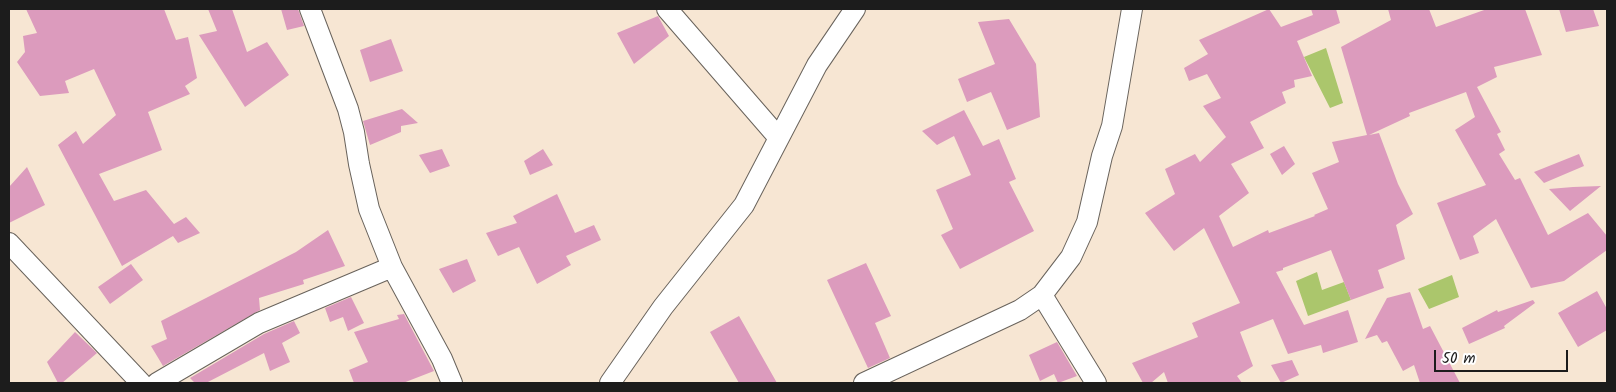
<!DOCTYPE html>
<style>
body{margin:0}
#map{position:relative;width:1616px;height:392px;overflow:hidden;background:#f7e6d3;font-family:Kalam,sans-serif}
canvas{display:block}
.frame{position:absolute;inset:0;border:10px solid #1c1c1c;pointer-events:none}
.scale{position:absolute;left:1434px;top:350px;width:134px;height:22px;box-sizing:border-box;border:2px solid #1c1c1c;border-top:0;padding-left:6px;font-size:15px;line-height:18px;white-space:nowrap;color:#1c1c1c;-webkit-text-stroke:4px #fff;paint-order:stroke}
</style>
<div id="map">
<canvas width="1616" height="392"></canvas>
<div class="frame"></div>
<div class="scale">50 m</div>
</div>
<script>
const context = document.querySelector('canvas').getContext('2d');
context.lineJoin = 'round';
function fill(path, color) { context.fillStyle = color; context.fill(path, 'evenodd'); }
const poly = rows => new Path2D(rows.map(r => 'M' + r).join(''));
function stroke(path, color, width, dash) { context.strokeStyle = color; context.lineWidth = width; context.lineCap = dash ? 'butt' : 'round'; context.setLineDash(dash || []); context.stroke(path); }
fill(poly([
 [1326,48,1343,103,1330,108,1304,57],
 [1317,272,1322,290,1344,282,1351,300,1308,316,1296,281],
 [1452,275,1459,297,1429,309,1418,289]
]), '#abc66c');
fill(poly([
 [26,9,164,9,176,40,188,37,197,78,185,86,190,94,148,112,162,150,99,174,114,201,146,190,174,224,186,217,200,233,178,243,173,236,122,266,58,145,76,131,83,144,116,115,94,69,65,81,69,93,40,96,17,62,25,52,23,36,37,33],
 [208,9,232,9,247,52,267,42,289,75,245,107,199,35,217,31],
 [281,9,298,9,304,26,287,30],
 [1269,9,1281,27,1313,15,1311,9,1336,9,1340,23,1297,41,1312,76,1294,80,1295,87,1282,92,1286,103,1250,122,1264,148,1231,164,1249,193,1219,216,1233,247,1268,230,1269,233,1315,216,1314,215,1328,209,1312,173,1339,162,1332,142,1367,135,1341,47,1391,20,1388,9,1429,9,1436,27,1487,9,1525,9,1542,55,1494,67,1497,77,1477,87,1501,132,1497,134,1505,150,1499,154,1515,180,1520,178,1548,235,1588,213,1607,236,1607,250,1564,281,1531,288,1496,219,1473,236,1479,253,1460,260,1437,203,1486,185,1455,130,1475,117,1466,92,1409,113,1410,116,1369,135,1379,133,1398,184,1413,214,1396,225,1405,259,1378,270,1384,288,1351,300,1331,250,1283,268,1283,270,1276,272,1304,325,1348,310,1358,342,1323,353,1321,345,1288,354,1273,319,1240,332,1253,366,1237,376,1242,383,1168,383,1164,372,1151,383,1143,383,1132,363,1198,337,1192,323,1240,303,1204,228,1174,251,1145,213,1175,194,1165,169,1195,154,1200,162,1226,137,1203,106,1221,98,1207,74,1189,81,1184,68,1208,54,1199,40],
 [1559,9,1593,9,1599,26,1566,32],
 [658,16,669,36,634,64,617,33],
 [1009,19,1036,64,1040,117,1007,130,991,92,967,102,958,79,995,64,978,22],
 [391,39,403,71,370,82,360,50],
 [402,109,418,123,401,126,401,132,370,145,363,121],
 [964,110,983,146,999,139,1016,179,1009,182,1034,231,960,269,941,235,953,229,936,190,971,175,954,136,937,145,922,131],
 [1284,146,1295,164,1282,175,1270,154],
 [442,149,450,166,430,173,419,155],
 [543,149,553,165,530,175,524,161],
 [1579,154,1584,166,1544,183,1534,172],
 [27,167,45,205,9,223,9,187],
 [1601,186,1570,211,1549,189,1573,187],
 [557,194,575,233,594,225,601,240,566,256,571,265,537,284,519,247,498,256,486,233,517,223,513,216],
 [328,230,345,266,303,280,304,284,259,298,260,310,163,366,151,346,167,339,161,321,296,252],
 [467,259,476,281,453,293,439,269],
 [866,263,891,316,875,323,890,358,868,368,827,280],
 [131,264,143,280,110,304,98,287],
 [1597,291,1607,309,1607,330,1578,347,1558,313],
 [1410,292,1423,329,1430,326,1460,383,1420,383,1414,365,1403,371,1387,341,1382,343,1377,335,1365,339,1387,298],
 [351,297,364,323,348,331,343,317,330,322,325,308],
 [1533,300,1535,303,1504,326,1505,328,1469,344,1462,328,1497,310,1498,312],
 [404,314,434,371,403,383,354,383,349,370,368,362,354,332,399,319,397,315],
 [739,316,777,383,739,383,710,332],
 [294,321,300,333,282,343,290,362,270,371,264,353,206,383,195,383,190,378,264,334],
 [75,332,97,353,62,383,58,383,47,362],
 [1057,342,1077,376,1058,383,1054,374,1040,381,1029,355],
 [1292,360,1299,375,1281,383,1271,365]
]), '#dc9bbd');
const minor = poly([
 [310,9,348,109,354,132,359,164,369,209,392,267,442,359,452,383],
 [667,9,778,137],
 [9,243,141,383],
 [1042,295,1096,383],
 [157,383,259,323,392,267],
 [610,383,663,307,744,205,817,65,855,9],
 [864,383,1020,310,1042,295,1071,257,1087,222,1102,156,1112,126,1132,9]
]);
stroke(minor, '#69635c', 22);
stroke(minor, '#fff', 20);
</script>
